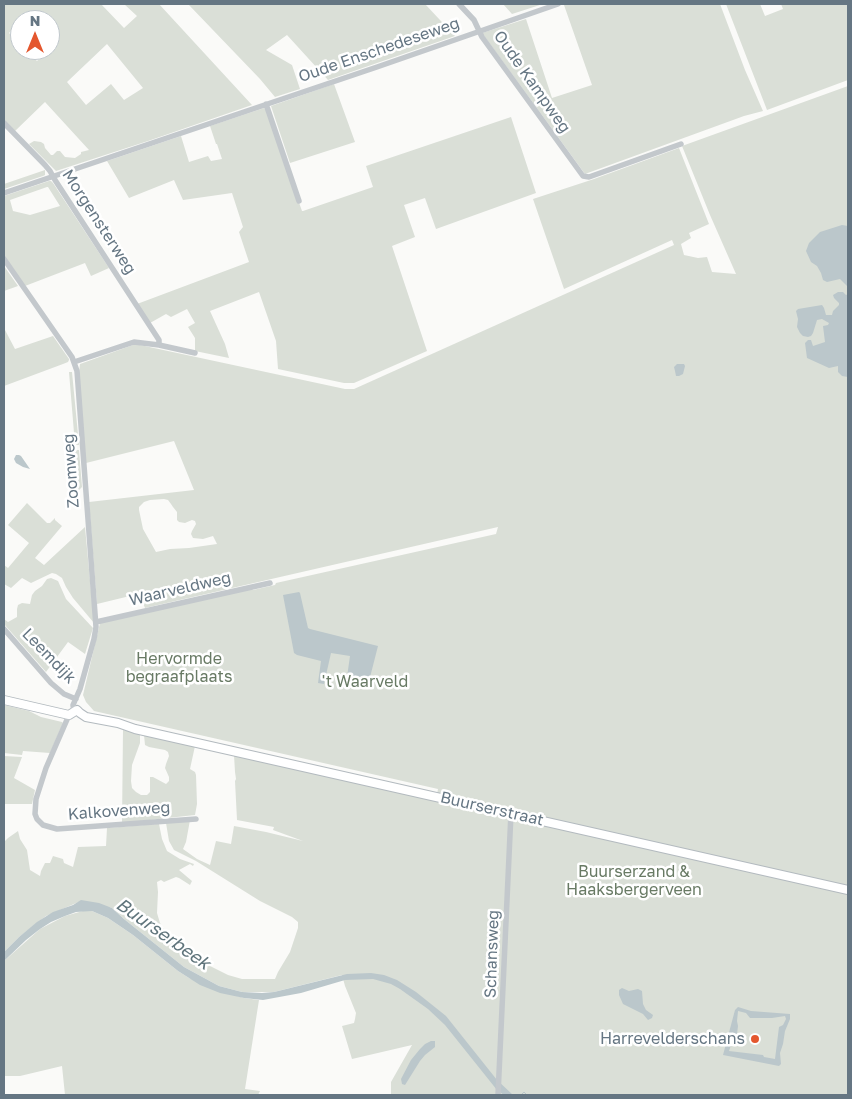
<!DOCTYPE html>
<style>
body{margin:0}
#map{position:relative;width:852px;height:1099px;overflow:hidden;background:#fafaf8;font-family:"Golos Text",sans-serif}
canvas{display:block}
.frame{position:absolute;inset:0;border:5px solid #657683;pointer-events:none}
.north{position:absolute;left:10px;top:10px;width:50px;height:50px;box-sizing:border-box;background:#fff;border:1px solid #c1c8cd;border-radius:50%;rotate:0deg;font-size:14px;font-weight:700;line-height:20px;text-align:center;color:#657683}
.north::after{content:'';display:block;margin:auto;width:18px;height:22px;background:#e4572e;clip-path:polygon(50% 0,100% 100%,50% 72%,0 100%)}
</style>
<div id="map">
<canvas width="852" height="1099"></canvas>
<div class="frame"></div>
<div class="north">N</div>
</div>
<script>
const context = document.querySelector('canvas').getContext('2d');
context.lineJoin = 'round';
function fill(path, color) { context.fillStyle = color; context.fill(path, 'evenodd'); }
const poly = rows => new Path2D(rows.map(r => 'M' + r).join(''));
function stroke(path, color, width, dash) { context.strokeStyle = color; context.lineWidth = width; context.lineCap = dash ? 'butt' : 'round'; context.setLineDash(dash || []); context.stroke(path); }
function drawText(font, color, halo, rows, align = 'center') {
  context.font = font + ' "Golos Text",sans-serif'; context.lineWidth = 5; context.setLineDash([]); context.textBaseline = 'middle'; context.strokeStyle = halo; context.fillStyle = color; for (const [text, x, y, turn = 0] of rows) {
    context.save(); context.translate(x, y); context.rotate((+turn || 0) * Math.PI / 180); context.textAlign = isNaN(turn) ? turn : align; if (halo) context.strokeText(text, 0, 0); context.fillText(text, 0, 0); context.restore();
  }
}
fill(poly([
 [4,4,101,4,124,28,137,16,124,4,159,4,252,105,148,141,56,171,29,144,34,141,41,142,44,144,45,148,51,155,53,155,57,151,60,151,65,157,75,158,81,154,81,152,89,150,45,102,15,131,4,120],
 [20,20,50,20,50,50,38,50,43,55,37,61,25,50,20,50,20,44,9,33,15,26,20,31],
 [107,44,143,88,124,100,111,84,86,105,67,82],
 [188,4,425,4,455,36,328,80,287,35,266,50,292,65,300,89,275,97,260,79],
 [503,4,543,4,512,14],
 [568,4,720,4,745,70,763,111,744,116,585,174,482,33,526,19,552,98,592,85,564,5],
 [726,4,760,4,765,16,783,9,781,4,848,4,848,80,767,110],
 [334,84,355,142,290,163,271,106],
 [848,86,848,1095,391,1095,391,1082,412,1045,352,1059,342,1026,354,1023,355,1019,356,1013,345,986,342,975,274,992,242,992,219,986,184,967,124,919,112,908,81,901,46,916,19,937,4,952,4,842,8,838,18,831,20,839,27,850,30,870,40,876,41,871,45,863,50,863,53,856,63,859,64,863,73,867,78,847,106,846,107,828,157,824,159,824,162,839,167,851,180,859,194,864,193,866,190,864,179,870,192,881,190,885,179,878,176,877,164,882,161,880,157,882,158,892,157,913,160,923,167,934,181,949,194,958,228,975,242,979,275,979,278,972,290,952,298,928,298,922,292,917,260,901,196,861,174,850,169,841,166,823,190,820,186,842,183,849,197,859,210,865,216,841,231,844,234,826,266,832,303,841,273,830,274,827,237,820,235,781,236,779,235,772,234,755,436,799,438,789,94,711,86,702,83,695,100,623,252,589,253,590,275,585,276,583,496,534,498,527,145,608,143,603,136,604,134,595,97,604,89,502,194,490,174,441,86,463,79,373,80,364,133,345,140,345,345,389,354,389,674,245,672,240,564,289,533,199,594,179,679,148,709,224,689,233,691,238,681,244,684,255,698,258,707,257,712,272,736,274,710,215,682,146],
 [164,499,168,500,171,504,173,507,177,512,177,520,179,522,185,523,192,520,195,521,196,524,192,531,191,534,193,538,203,539,213,536,217,544,189,548,170,549,156,552,143,529,139,510,139,507,144,502,150,500],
 [264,108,266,109,302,211,303,211,373,187,366,166,511,117,536,193,436,229,425,198,404,205,415,237,392,246,427,351,354,383,344,383,278,369,276,341,259,292,210,311,225,344,229,358,195,351,195,338,188,327,195,323,187,309,171,317,166,314,150,323,137,304,249,262,239,232,243,227,232,193,183,200,174,180,129,198,107,161,181,136,189,162,208,156,211,161,222,159,217,144,216,144,210,126],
 [45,170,45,175,43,176,4,189,4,184],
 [49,181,51,181,53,183,109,268,91,276,85,263,25,286,4,256,4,196],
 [47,187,48,187,60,206,30,215,13,211,10,200],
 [4,266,18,286,4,291],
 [4,330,5,330,15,349,53,336,69,359,69,360,68,362,63,364,4,386],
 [69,372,72,372,79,445,75,445],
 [74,450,79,450,82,487,77,492],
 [27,503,47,523,50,523,55,518,55,520,62,526,35,558,44,565,85,527,94,623,73,598,66,587,62,578,56,574,52,573,31,583,22,578,11,588,4,584,4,565,8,568,29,543,8,525],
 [51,578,58,581,66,599,93,628,85,654,68,642,46,672,4,624,4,619,8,622,17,617,17,609,18,605,22,603,30,604,32,595,35,591,42,586,47,579],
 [4,705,29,711,41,717,62,722,63,723,50,753,23,751,22,755,4,753],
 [123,730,140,734,140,743,132,765,131,781,132,788,136,792,141,795,147,795,150,792,150,777,153,777,166,784,169,781,169,777,165,768,166,764,169,756,168,752,165,750,149,747,145,745,144,735,195,746,190,769,195,772,196,775,197,804,195,815,122,823],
 [4,756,22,757,14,778,35,790,32,804,4,804],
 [83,911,92,911,108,918,133,935,178,971,189,978,234,995,244,998,259,1000,245,1089,260,1091,258,1095,65,1095,62,1066,20,1076,4,1076,4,961,40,929,65,916]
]), '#dadfd7');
fill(poly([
 [842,225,848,226,848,287,840,279,827,282,823,280,821,273,817,266,811,262,806,251,809,243,820,232],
 [838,292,843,292,846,295,848,294,848,377,842,376,838,372,838,366,829,368,807,358,805,343,808,340,811,340,813,346,825,342,823,326,828,325,829,323,822,319,817,320,813,333,811,336,808,337,803,336,800,333,797,327,798,319,796,311,798,309,822,305,824,308,826,315,832,315,833,311,839,305,839,303,834,298,833,295],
 [677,364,684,364,685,366,683,374,679,376,676,376,675,371,674,367],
 [16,455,19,455,21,456,30,469,23,467,16,463,14,459],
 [299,592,300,593,308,628,310,629,378,646,367,689,346,684,350,656,331,653,324,684,318,683,321,661,297,655,294,653,283,595],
 [81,900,99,903,112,908,124,919,184,967,219,986,242,992,262,993,274,992,347,974,371,973,384,975,397,980,416,992,446,1016,497,1080,513,1095,504,1095,497,1090,445,1025,428,1009,400,989,391,984,373,979,345,980,301,993,263,1000,244,998,220,993,200,985,178,971,133,935,108,918,92,911,76,912,65,916,51,922,40,929,26,940,4,961,5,951,19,937,37,922,53,912,73,905],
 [622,988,629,991,638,989,642,991,643,1004,646,1010,653,1015,652,1018,648,1020,643,1014,623,1004,619,995,619,990],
 [738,1007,751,1011,790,1014,790,1019,785,1031,783,1044,780,1053,781,1064,779,1066,723,1055,735,1010],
 [738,1011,746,1013,750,1018,772,1018,785,1016,786,1019,783,1025,779,1027,775,1059,764,1057,763,1055,729,1051,731,1045,736,1042,738,1026,737,1021],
 [431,1041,435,1041,435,1047,425,1055,420,1061,405,1085,402,1084,401,1079,411,1060,420,1049,425,1044]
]), '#bbc7cb');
stroke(poly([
 [521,1095,524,1092,527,1095]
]), '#bbc7cb', 1);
const secondary = poly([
 [4,700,69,715,77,710,80,713,86,717,118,723,135,729,848,890]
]);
stroke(secondary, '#b3babf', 10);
stroke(poly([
 [459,4,474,20,482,37,583,176,589,177,681,144],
 [266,104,299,201],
 [4,123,45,165,50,171,55,180,159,340,159,345],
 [4,193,377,67,558,4],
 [4,259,72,357,77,371,96,627,94,639,80,689,73,705,74,712],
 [74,362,134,342,159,345,195,353],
 [96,622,270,583],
 [4,629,51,683,64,694,76,699],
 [69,715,46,768,36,799,35,814,37,819,43,825,57,829,196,819],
 [498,1095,511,813]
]), '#c3c8cc', 5.5);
stroke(secondary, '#fff', 8);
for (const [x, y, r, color] of [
 [755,1039,5,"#e4572e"]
]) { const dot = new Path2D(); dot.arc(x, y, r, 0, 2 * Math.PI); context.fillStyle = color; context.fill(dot); stroke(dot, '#fff', 2); }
drawText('16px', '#657683', '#fff', [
 ["Oude Enschedeseweg",379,50,-19],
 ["Oude Kampweg",532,82,55],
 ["Morgensterweg",99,222,57],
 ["Zoomweg",71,471,-94],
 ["Waarveldweg",180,589,-13],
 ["Leemdijk",49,656,46],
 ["Buurserstraat",492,809,13],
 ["Kalkovenweg",119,811,-4],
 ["Schansweg",492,954,-88]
]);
drawText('16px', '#687a64', '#fff', [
 ["Hervormde",179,659],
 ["begraafplaats",179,677],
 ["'t Waarveld",365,682],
 ["Buurserzand &",634,872],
 ["Haaksbergerveen",634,890]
]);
drawText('16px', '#657683', '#fff', [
 ["Harrevelderschans",745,1039]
], 'right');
drawText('italic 18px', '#60757c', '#fff', [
 ["Buurserbeek",163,934,35]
]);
</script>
